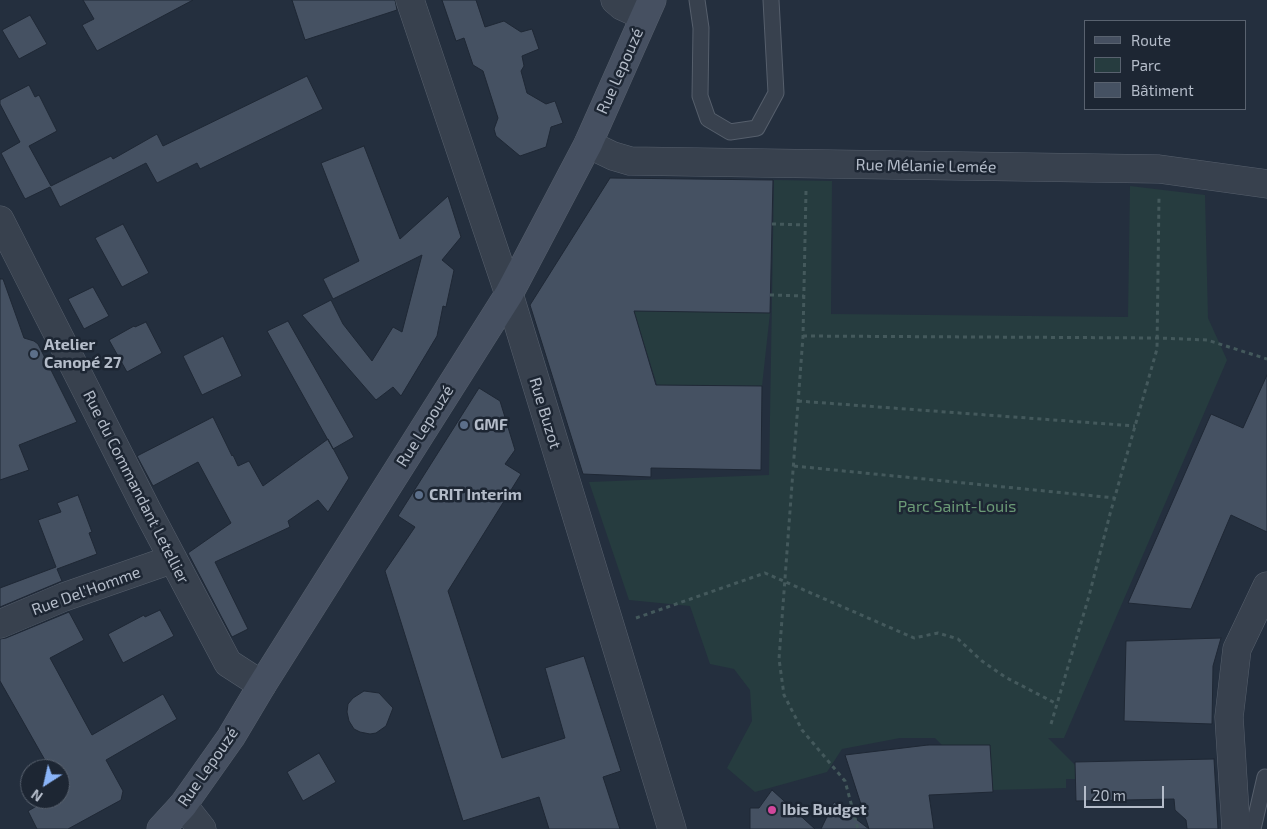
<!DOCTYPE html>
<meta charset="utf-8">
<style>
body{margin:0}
#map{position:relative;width:1267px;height:829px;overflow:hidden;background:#242f3e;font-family:"Exo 2",sans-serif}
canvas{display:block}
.legend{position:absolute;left:1084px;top:20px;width:162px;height:90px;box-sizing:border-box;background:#1d2633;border:1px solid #59626f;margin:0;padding:6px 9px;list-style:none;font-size:15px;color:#b4bcc9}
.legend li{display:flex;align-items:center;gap:10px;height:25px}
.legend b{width:25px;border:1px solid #59626f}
.north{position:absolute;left:20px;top:759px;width:50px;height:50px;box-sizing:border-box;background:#1d2633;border:1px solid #59626f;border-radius:50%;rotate:215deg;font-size:14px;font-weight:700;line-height:20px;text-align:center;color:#b4bcc9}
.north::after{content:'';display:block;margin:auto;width:18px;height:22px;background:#8ab4f8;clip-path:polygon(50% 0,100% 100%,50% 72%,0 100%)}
.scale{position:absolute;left:1084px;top:786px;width:80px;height:22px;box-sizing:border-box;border:2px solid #b4bcc9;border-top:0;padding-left:6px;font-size:15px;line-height:18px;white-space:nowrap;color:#b4bcc9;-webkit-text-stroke:4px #1d2633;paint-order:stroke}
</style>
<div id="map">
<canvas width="1267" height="829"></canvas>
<ul class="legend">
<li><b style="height:6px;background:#465061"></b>Route</li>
<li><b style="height:14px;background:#263c3f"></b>Parc</li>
<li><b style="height:14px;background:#455162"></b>Bâtiment</li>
</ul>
<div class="north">N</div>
<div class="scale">20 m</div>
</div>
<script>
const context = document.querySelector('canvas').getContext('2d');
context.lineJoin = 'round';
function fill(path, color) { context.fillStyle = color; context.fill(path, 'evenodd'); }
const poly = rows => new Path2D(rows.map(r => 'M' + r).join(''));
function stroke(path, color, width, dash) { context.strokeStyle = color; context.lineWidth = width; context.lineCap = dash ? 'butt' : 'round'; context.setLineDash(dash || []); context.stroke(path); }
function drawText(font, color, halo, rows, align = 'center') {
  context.font = font + ' "Exo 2",sans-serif'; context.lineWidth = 5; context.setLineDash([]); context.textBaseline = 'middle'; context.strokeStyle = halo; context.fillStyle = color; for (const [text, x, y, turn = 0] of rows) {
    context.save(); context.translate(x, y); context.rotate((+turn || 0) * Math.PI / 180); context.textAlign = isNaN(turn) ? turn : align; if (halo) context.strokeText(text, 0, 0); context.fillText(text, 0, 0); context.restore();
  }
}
fill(poly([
 [774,180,832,181,831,314,1128,317,1130,186,1205,195,1208,318,1227,360,1064,738,1048,738,1075,765,1075,779,1066,779,1066,788,993,790,990,745,942,745,935,738,900,738,842,749,827,772,755,792,727,768,752,721,750,690,734,669,710,664,690,606,629,600,589,482,769,475],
 [634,311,770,313,762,386,657,385]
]), '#263c3f');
const building = poly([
 [83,0,193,0,97,51,82,25,94,19,83,0],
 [292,0,395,0,397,10,305,40,292,0],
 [442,0,476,0,485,27,504,21,521,32,532,29,539,49,522,56,524,66,521,71,527,93,546,104,555,101,563,123,551,127,546,147,520,156,496,136,494,129,498,118,483,71,473,65,464,38,456,41,442,0],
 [30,15,47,44,19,59,2,30,30,15],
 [307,76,323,109,200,169,197,163,157,183,146,163,60,207,50,187,25,199,1,153,20,142,0,104,0,100,29,85,35,97,39,95,57,131,29,146,51,186,111,156,113,159,157,134,163,146,307,76],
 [364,146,400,239,448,196,461,237,442,260,454,270,446,307,443,306,437,336,401,396,393,387,376,400,302,315,331,300,343,324,372,361,393,327,402,332,422,255,333,299,323,279,359,261,321,163,364,146],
 [610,178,773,180,770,313,634,311,656,385,762,386,761,470,651,468,651,477,583,474,530,305,610,178],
 [123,224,149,273,122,287,95,238,123,224],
 [0,279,3,279,24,338,34,341,38,344,77,422,19,445,29,470,0,480,0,279],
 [93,287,109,316,84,329,68,299,93,287],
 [288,321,354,437,333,449,267,331,288,321],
 [146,322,162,353,127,372,109,340,134,326,135,327,146,322],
 [223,336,242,376,202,395,183,356,223,336],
 [1267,375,1267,532,1231,515,1191,609,1128,603,1211,414,1243,428,1267,375],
 [479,388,500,401,515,450,505,464,521,474,448,591,502,758,565,738,545,668,584,656,621,771,603,777,620,829,549,829,539,797,463,821,385,571,415,527,398,516,479,388],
 [213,417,232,456,233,455,238,466,249,461,263,486,328,439,349,478,328,512,318,500,288,521,290,527,215,562,248,629,232,637,188,553,231,523,198,462,153,486,137,456,213,417],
 [78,495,92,532,89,533,97,554,57,569,62,581,0,607,0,588,56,567,38,520,61,512,57,503,78,495],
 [160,610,174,636,123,663,108,634,144,615,145,617,160,610],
 [69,612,84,640,50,658,92,735,163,694,177,719,106,760,123,791,121,800,68,829,37,829,28,811,49,799,60,799,60,793,62,792,60,787,60,769,50,769,0,681,0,639,6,638,69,612],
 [1221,638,1213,666,1212,724,1124,721,1126,641,1221,638],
 [364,691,379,693,393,708,386,726,376,733,370,734,360,732,354,729,349,721,347,712,348,704,353,698,364,691],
 [928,745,990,745,993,792,929,795,934,829,821,829,834,802,869,829,845,755,928,745],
 [319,753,336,782,303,801,287,772,319,753],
 [1214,759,1218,829,1187,829,1186,820,1175,810,1174,799,1076,801,1075,762,1214,759],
 [772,790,815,829,750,829,750,808,759,808,772,790]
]);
fill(building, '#455162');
stroke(building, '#1f2835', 1);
const service = poly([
 [697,0,701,28,700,96,708,119,730,132,757,128,776,93,771,0],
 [1253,829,1265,777]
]);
const minor = poly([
 [410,0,509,294,672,829],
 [615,0,622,6,644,16],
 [588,144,613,156,630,161,1159,169,1267,184],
 [0,220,147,510,228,663,262,685],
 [0,624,64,597,173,559],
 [183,805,202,829],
 [1236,829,1229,717,1237,649,1267,586]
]);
const secondary = poly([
 [161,829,183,805,231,737,262,685,509,294,588,144,652,0]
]);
stroke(service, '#565f6c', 17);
stroke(minor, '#565f6c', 29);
stroke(secondary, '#565f6c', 29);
stroke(poly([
 [806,191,803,336,779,659,784,695,802,730,845,781,858,829],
 [772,224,805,225],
 [770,295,804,296],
 [803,336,1158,338,1207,340,1267,359],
 [798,401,1135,426],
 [794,466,1115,498],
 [636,618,765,573,914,638,938,633,958,639,982,661,1005,677,1057,704],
 [1051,724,1089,596,1110,514,1157,349,1159,197]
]), '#44595c', 3, [4, 4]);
stroke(service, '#38414e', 15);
stroke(minor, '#38414e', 28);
stroke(secondary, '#465061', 28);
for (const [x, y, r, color] of [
 [34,354,5,"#5c6f8a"],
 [464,425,5,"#5c6f8a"],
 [419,495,5,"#5c6f8a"],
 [772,810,5,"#d1479c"]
]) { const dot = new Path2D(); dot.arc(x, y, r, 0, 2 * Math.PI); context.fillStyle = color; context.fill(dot); stroke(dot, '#1d2633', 2); }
drawText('16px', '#b4bcc9', '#1d2633', [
 ["Rue Lepouzé",620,71,-66],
 ["Rue Mélanie Lemée",926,166,1],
 ["Rue Buzot",545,413,73],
 ["Rue Lepouzé",425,426,-58],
 ["Rue du Commandant Letellier",136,487,63],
 ["Rue Del'Homme",86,591,-20],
 ["Rue Lepouzé",208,767,-55]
]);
drawText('bold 16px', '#b4bcc9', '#1d2633', [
 ["Atelier",44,345],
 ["Canopé 27",44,363],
 ["GMF",474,425],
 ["CRIT Interim",429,495],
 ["Ibis Budget",782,810]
], 'left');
drawText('16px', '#6b9a76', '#1d2633', [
 ["Parc Saint-Louis",957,507]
]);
</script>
